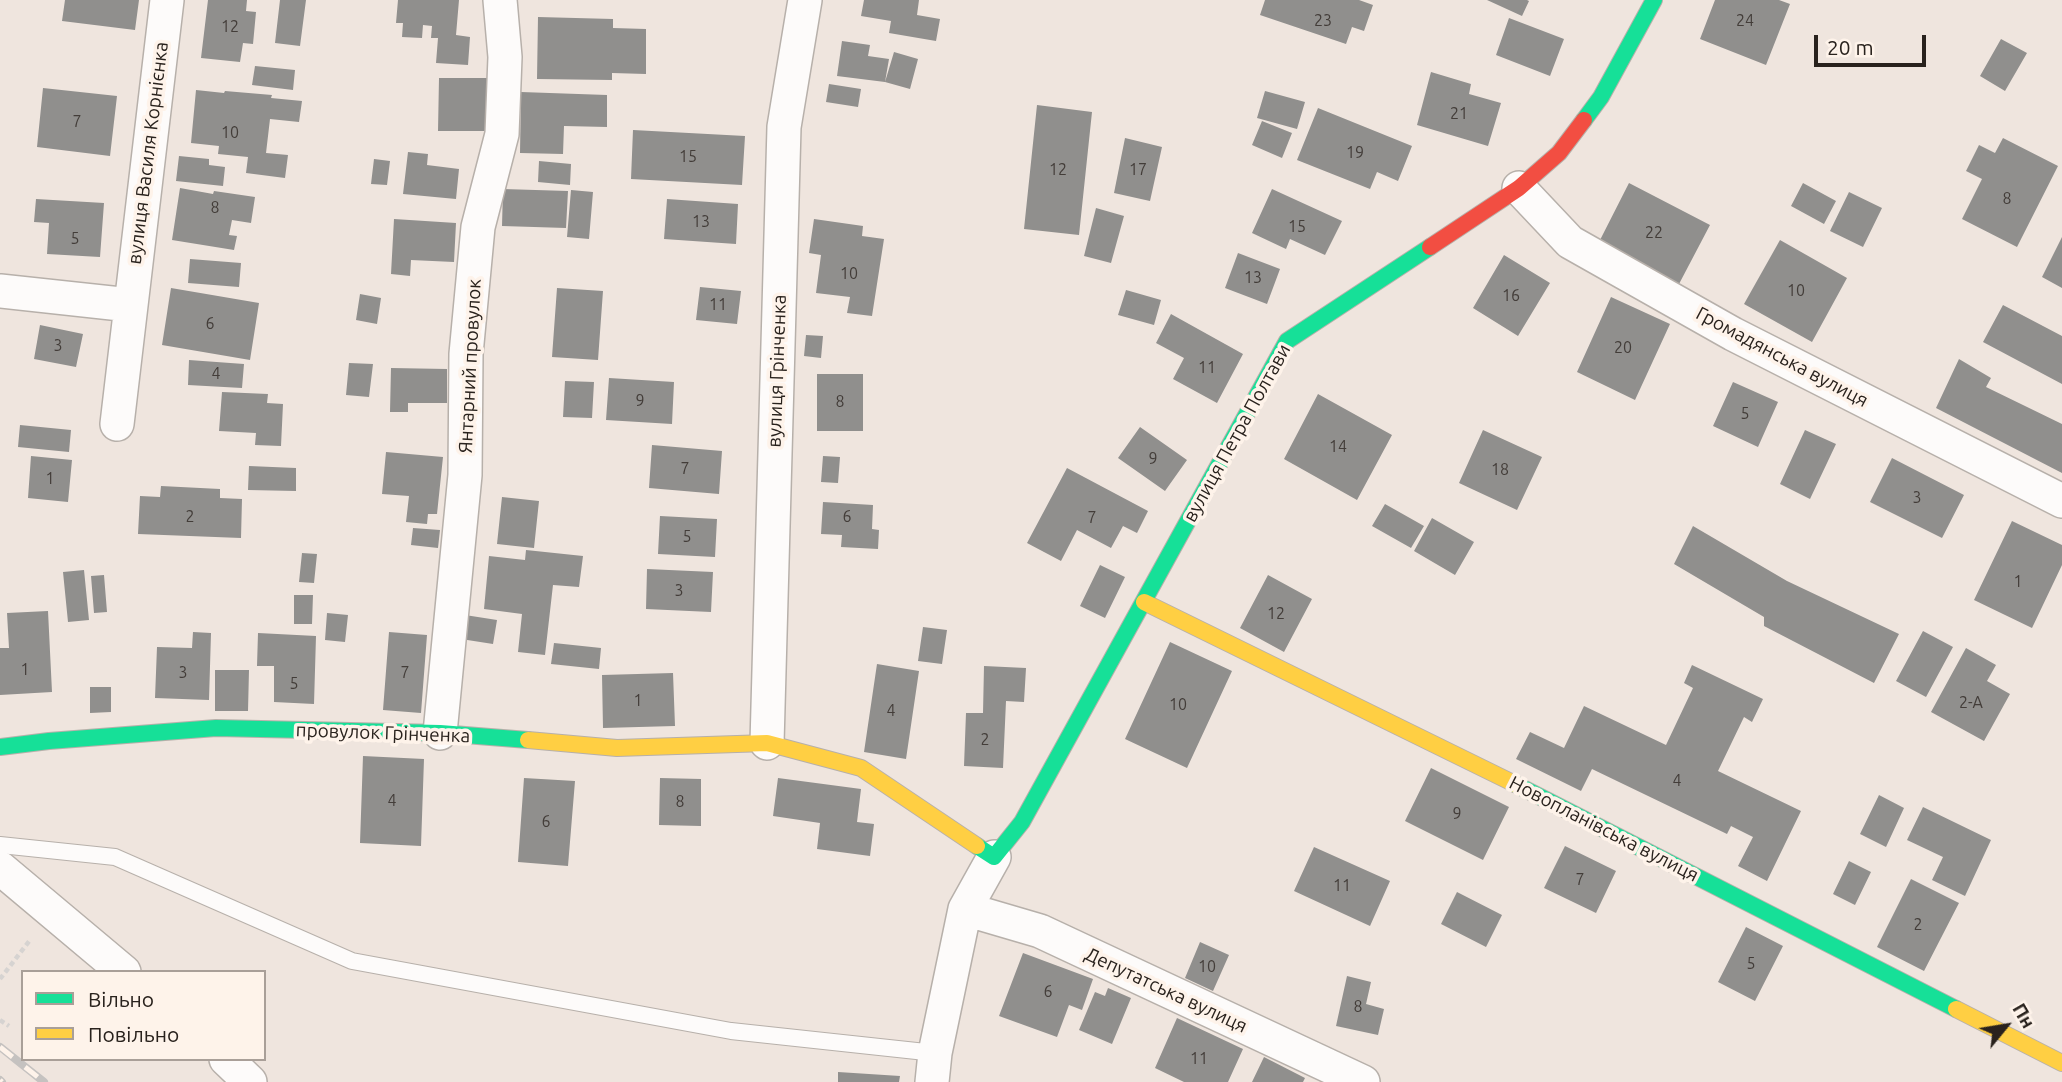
<!DOCTYPE html>
<meta charset="utf-8">
<style>
body{margin:0}
#map{position:relative;width:2062px;height:1082px;overflow:hidden;background:#efe5de;font-family:Ubuntu,sans-serif}
canvas{display:block}
.legend{position:absolute;left:21px;top:970px;width:245px;height:91px;box-sizing:border-box;background:#fef3ea;border:2px solid #a99f98;margin:0;padding:9px 12px;list-style:none;font-size:21px;color:#29221d}
.legend li{display:flex;align-items:center;gap:14px;height:35px}
.legend b{width:35px;border:2px solid #a99f98}
.north{position:absolute;left:1971px;top:991px;width:70px;height:70px;-webkit-text-stroke:5px #fef3ea;paint-order:stroke;rotate:60deg;font-size:19px;font-weight:700;line-height:28px;text-align:center;color:#29221d}
.north::after{content:'';display:block;margin:auto;width:24px;height:32px;background:#29221d;clip-path:polygon(50% 0,100% 100%,50% 72%,0 100%)}
.scale{position:absolute;left:1814px;top:35px;width:112px;height:32px;box-sizing:border-box;border:4px solid #29221d;border-top:0;padding-left:9px;font-size:21px;line-height:24px;white-space:nowrap;color:#29221d;-webkit-text-stroke:5px #fef3ea;paint-order:stroke}
</style>
<div id="map">
<canvas width="2062" height="1082"></canvas>
<ul class="legend">
<li><b style="height:9px;background:#16e098"></b>Вільно</li>
<li><b style="height:9px;background:#ffcf43"></b>Повільно</li>
</ul>
<div class="north">Пн</div>
<div class="scale">20 m</div>
</div>
<script>
const context = document.querySelector('canvas').getContext('2d');
context.lineJoin = 'round';
function fill(path, color) { context.fillStyle = color; context.fill(path, 'evenodd'); }
const poly = rows => new Path2D(rows.map(r => 'M' + r).join(''));
function stroke(path, color, width, dash) { context.strokeStyle = color; context.lineWidth = width; context.lineCap = dash ? 'butt' : 'round'; context.setLineDash(dash || []); context.stroke(path); }
function drawText(font, color, halo, rows, align = 'center') {
  context.font = font + ' Ubuntu,sans-serif'; context.lineWidth = 7; context.setLineDash([]); context.textBaseline = 'middle'; context.strokeStyle = halo; context.fillStyle = color; for (const [text, x, y, turn = 0] of rows) {
    context.save(); context.translate(x, y); context.rotate((+turn || 0) * Math.PI / 180); context.textAlign = isNaN(turn) ? turn : align; if (halo) context.strokeText(text, 0, 0); context.fillText(text, 0, 0); context.restore();
  }
}
fill(poly([
 [65,0,139,0,135,30,62,21],
 [208,0,247,0,246,11,256,12,253,44,243,43,240,62,201,58],
 [280,0,306,0,300,46,275,43],
 [398,0,459,0,456,35,470,37,468,65,436,63,438,38,431,38,432,26,423,25,422,38,402,37,403,23,396,23],
 [864,0,919,0,917,15,940,19,936,41,889,33,891,21,861,16],
 [1265,0,1359,0,1373,5,1364,31,1352,27,1346,44,1260,15],
 [1487,0,1527,0,1529,1,1522,16],
 [1715,0,1779,0,1790,4,1766,65,1700,39],
 [538,17,613,19,613,28,646,29,646,74,612,73,612,80,537,79],
 [1509,18,1564,39,1550,76,1496,55],
 [2001,39,2027,53,2005,91,1980,76],
 [842,41,870,45,868,56,889,59,885,82,837,76],
 [894,52,918,59,910,89,885,82],
 [255,66,295,70,293,90,252,85],
 [1431,72,1471,84,1469,94,1501,103,1488,146,1417,125],
 [439,78,493,78,493,131,438,131],
 [829,84,861,89,858,107,826,102],
 [43,88,117,96,110,156,37,147],
 [196,90,224,93,225,91,272,95,271,98,302,101,299,122,270,119,266,153,288,155,285,178,246,173,248,157,218,154,219,146,191,143],
 [1265,91,1305,102,1297,129,1257,118],
 [521,92,607,95,607,127,564,126,563,154,520,153],
 [1037,105,1092,112,1079,235,1024,229],
 [1318,108,1412,146,1398,181,1377,172,1370,189,1297,160],
 [1262,121,1292,133,1282,158,1252,145],
 [633,130,745,136,742,185,631,179],
 [1125,138,1162,147,1150,201,1114,193],
 [2003,138,2058,166,2017,247,1962,219,1982,179,1966,171,1979,145,1995,153],
 [408,152,428,154,427,165,459,169,456,199,403,194],
 [179,156,209,159,209,165,225,167,223,186,176,181],
 [374,159,390,161,387,185,371,184],
 [539,161,571,164,570,185,538,182],
 [1629,183,1710,225,1679,284,1599,242],
 [1803,183,1836,201,1824,224,1791,206],
 [180,188,213,194,214,191,255,197,251,223,232,220,229,235,237,236,234,250,172,240],
 [503,189,568,191,566,228,502,226],
 [1272,189,1342,221,1325,255,1290,239,1286,249,1252,233],
 [571,190,593,192,589,239,567,237],
 [1849,192,1882,208,1863,247,1830,231],
 [36,199,104,203,100,257,47,254,49,223,34,222],
 [667,199,738,204,736,244,664,239],
 [1096,208,1124,216,1111,263,1084,256],
 [394,219,456,223,454,262,411,260,410,276,391,274],
 [814,219,863,226,862,236,884,239,872,316,847,313,850,297,816,293,821,255,809,253],
 [2062,237,2062,288,2042,277],
 [1780,240,1847,278,1812,342,1744,304],
 [1238,253,1280,269,1267,304,1225,288],
 [1504,255,1550,283,1518,336,1473,308],
 [190,259,241,263,239,287,188,283],
 [700,287,741,291,737,324,696,320],
 [171,288,259,303,250,360,162,345],
 [557,288,603,291,598,360,552,357],
 [1126,290,1161,300,1154,325,1118,315],
 [360,294,381,298,377,324,356,320],
 [1611,297,1670,324,1635,400,1577,372],
 [2003,305,2062,336,2062,384,1983,342],
 [1171,314,1243,354,1217,403,1173,379,1184,358,1156,343],
 [40,325,83,334,76,367,34,359],
 [806,335,823,336,821,358,804,356],
 [1959,359,1991,378,1986,387,2062,424,2062,473,1936,408],
 [189,360,244,364,242,388,188,385],
 [349,363,373,364,369,397,346,395],
 [391,368,447,369,447,403,408,403,408,412,390,412],
 [817,374,863,374,863,431,817,431],
 [609,378,674,382,672,424,606,420],
 [565,381,594,382,592,418,563,417],
 [1733,382,1778,402,1758,447,1713,426],
 [222,392,268,394,267,403,283,404,281,446,255,445,256,433,219,431],
 [1318,394,1392,435,1357,500,1284,459],
 [20,425,71,430,69,452,18,447],
 [1140,427,1187,460,1165,491,1118,458],
 [1483,430,1542,457,1517,510,1459,483],
 [1805,430,1836,444,1810,499,1780,484],
 [652,445,722,451,719,494,649,488],
 [386,452,443,457,437,514,428,514,427,524,406,522,409,496,382,494],
 [31,456,72,460,68,502,28,498],
 [823,456,840,457,838,483,821,482],
 [1892,458,1964,495,1942,538,1870,502],
 [249,466,296,468,296,491,248,490],
 [1067,468,1148,511,1137,533,1123,526,1111,548,1077,530,1061,561,1027,543],
 [161,486,220,489,220,498,242,499,241,538,138,534,140,496,160,497],
 [502,497,539,501,534,548,497,544],
 [823,502,873,505,872,529,879,530,878,549,841,547,842,535,821,534],
 [1385,504,1424,526,1411,548,1372,526],
 [660,516,717,519,715,557,658,554],
 [1432,518,1474,542,1455,575,1414,551],
 [2012,521,2062,545,2062,565,2032,628,1974,600],
 [1693,526,1787,581,1899,634,1874,683,1764,626,1764,617,1674,564],
 [413,528,440,530,438,548,411,545],
 [526,550,583,556,579,587,553,585,545,655,518,652,522,614,484,609,489,556,525,560],
 [302,553,317,554,314,583,299,582],
 [1100,565,1125,577,1105,618,1080,606],
 [647,569,713,572,711,612,646,609],
 [84,570,89,620,68,622,63,572],
 [104,575,107,612,94,613,91,576],
 [1268,575,1312,599,1284,652,1240,628],
 [294,595,313,595,312,624,294,624],
 [48,611,52,692,0,695,0,648,9,648,7,613],
 [327,613,348,615,345,642,325,640],
 [465,615,497,620,493,644,461,639],
 [923,627,947,630,942,664,918,661],
 [1923,631,1953,647,1926,697,1896,681],
 [193,632,211,633,209,700,155,698,157,647,192,648],
 [389,632,427,635,421,713,383,710],
 [258,633,316,636,314,704,274,702,274,666,257,666],
 [1170,642,1232,671,1187,768,1125,739],
 [554,643,601,648,599,669,551,664],
 [1966,648,1996,665,1987,681,2010,694,1984,741,1931,712],
 [877,664,919,671,906,759,864,752],
 [1692,665,1763,699,1752,722,1744,717,1718,771,1801,811,1767,881,1738,866,1753,837,1731,826,1727,834,1592,769,1581,791,1516,759,1530,732,1564,748,1584,706,1666,745,1693,688,1684,683],
 [984,666,1026,668,1024,702,1006,701,1003,768,964,766,966,713,983,713],
 [215,670,249,670,248,711,215,711],
 [673,673,675,726,603,728,602,675],
 [90,687,111,687,111,712,90,713],
 [363,756,424,759,421,846,360,843],
 [1431,768,1509,807,1483,860,1405,821],
 [524,778,575,781,568,866,518,862],
 [660,778,701,779,701,826,659,825],
 [778,778,861,789,857,822,874,824,870,856,817,849,820,823,773,816],
 [1879,795,1904,808,1886,847,1860,834],
 [1923,807,1991,840,1965,896,1932,880,1943,857,1907,840],
 [1565,846,1616,871,1596,913,1544,888],
 [1314,847,1390,881,1370,926,1294,891],
 [1849,861,1871,872,1855,905,1833,894],
 [1911,879,1959,903,1924,971,1877,947],
 [1457,892,1502,915,1486,947,1441,924],
 [1746,927,1783,946,1755,1001,1718,982],
 [1200,942,1229,955,1213,991,1185,978],
 [1023,953,1093,979,1082,1010,1069,1005,1057,1037,999,1016],
 [1347,976,1371,982,1366,1004,1384,1009,1378,1035,1336,1026],
 [1108,988,1131,998,1112,1044,1079,1030,1095,992,1105,996],
 [1177,1018,1243,1049,1228,1082,1184,1082,1155,1068],
 [1264,1057,1305,1078,1303,1082,1252,1082],
 [838,1072,900,1076,899,1082,838,1082]
]), '#908f8d');
const lane = poly([
 [0,845,115,857,352,961,731,1031,935,1053]
]);
const street = poly([
 [1519,188,1570,242,1733,334,2062,501],
 [0,291,130,305],
 [117,424,167,0],
 [440,733,465,475,466,354,478,227,502,134,505,57,500,0],
 [767,743,784,127,805,0],
 [0,868,124,972],
 [965,909,1040,931,1363,1082],
 [226,1059,250,1082],
 [932,1082,935,1053,965,909,994,857]
]);
const fast = poly([
 [1584,120,1601,97,1654,0],
 [0,747,49,741,216,728,440,733,528,740],
 [1515,784,1956,1009],
 [977,846,994,857,1022,822,1287,341,1430,247]
]);
const slow = poly([
 [1144,602,1515,784],
 [528,740,617,748,767,743,861,768,977,846],
 [1956,1009,2062,1063]
]);
const jam = poly([
 [1430,247,1519,188,1559,153,1584,120]
]);
stroke(lane, '#b7b0aa', 18);
stroke(street, '#b7b0aa', 36);
stroke(fast, '#b7b0aa', 18);
stroke(slow, '#b7b0aa', 18);
stroke(jam, '#b7b0aa', 18);
stroke(poly([
 [0,979,30,940],
 [0,1020,9,1026]
]), '#d6d3d1', 4.5, [5, 3.5]);
stroke(lane, '#fdfbfa', 16);
stroke(street, '#fdfbfa', 33);
stroke(fast, '#16e098', 16);
stroke(slow, '#ffcf43', 16);
stroke(jam, '#f24e42', 16);
const rail = poly([
 [0,1047,44,1082],
 [0,1080,2,1082]
]);
stroke(rail, '#c5c2c0', 8);
stroke(rail, '#fef3ea', 5, [16]);
drawText('16px', '#433d39', null, [
 ["23",1323,21],
 ["24",1745,21],
 ["12",230,27],
 ["21",1459,114],
 ["7",77,122],
 ["10",230,133],
 ["19",1355,153],
 ["15",688,157],
 ["12",1058,170],
 ["17",1138,170],
 ["8",2007,199],
 ["8",215,208],
 ["13",701,222],
 ["15",1297,227],
 ["22",1654,233],
 ["5",75,239],
 ["10",849,274],
 ["13",1253,278],
 ["10",1796,291],
 ["16",1511,296],
 ["11",718,305],
 ["6",210,324],
 ["3",58,346],
 ["20",1623,348],
 ["11",1207,368],
 ["4",216,374],
 ["9",640,401],
 ["8",840,402],
 ["5",1745,414],
 ["14",1338,447],
 ["9",1153,459],
 ["7",685,469],
 ["18",1500,470],
 ["1",50,479],
 ["3",1917,498],
 ["2",190,517],
 ["6",847,517],
 ["7",1092,518],
 ["5",687,537],
 ["1",2018,582],
 ["3",679,591],
 ["12",1276,614],
 ["1",25,670],
 ["3",183,673],
 ["7",405,673],
 ["5",294,684],
 ["1",638,701],
 ["2-А",1971,703],
 ["10",1178,705],
 ["4",891,711],
 ["2",985,740],
 ["4",1677,781],
 ["4",392,801],
 ["8",680,802],
 ["9",1457,814],
 ["6",546,822],
 ["7",1580,880],
 ["11",1342,886],
 ["2",1918,925],
 ["5",1751,964],
 ["10",1207,967],
 ["6",1048,992],
 ["8",1358,1007],
 ["11",1199,1059]
]);
drawText('19px', '#29221d', '#fef3ea', [
 ["вулиця Василя Корнієнка",148,153,-83],
 ["Громадянська вулиця",1782,357,28],
 ["Янтарний провулок",470,366,-87],
 ["вулиця Грінченка",777,371,-88],
 ["вулиця Петра Полтави",1237,433,-61],
 ["провулок Грінченка",383,733,2],
 ["Новопланівська вулиця",1604,829,27],
 ["Депутатська вулиця",1166,990,25]
]);
</script>
